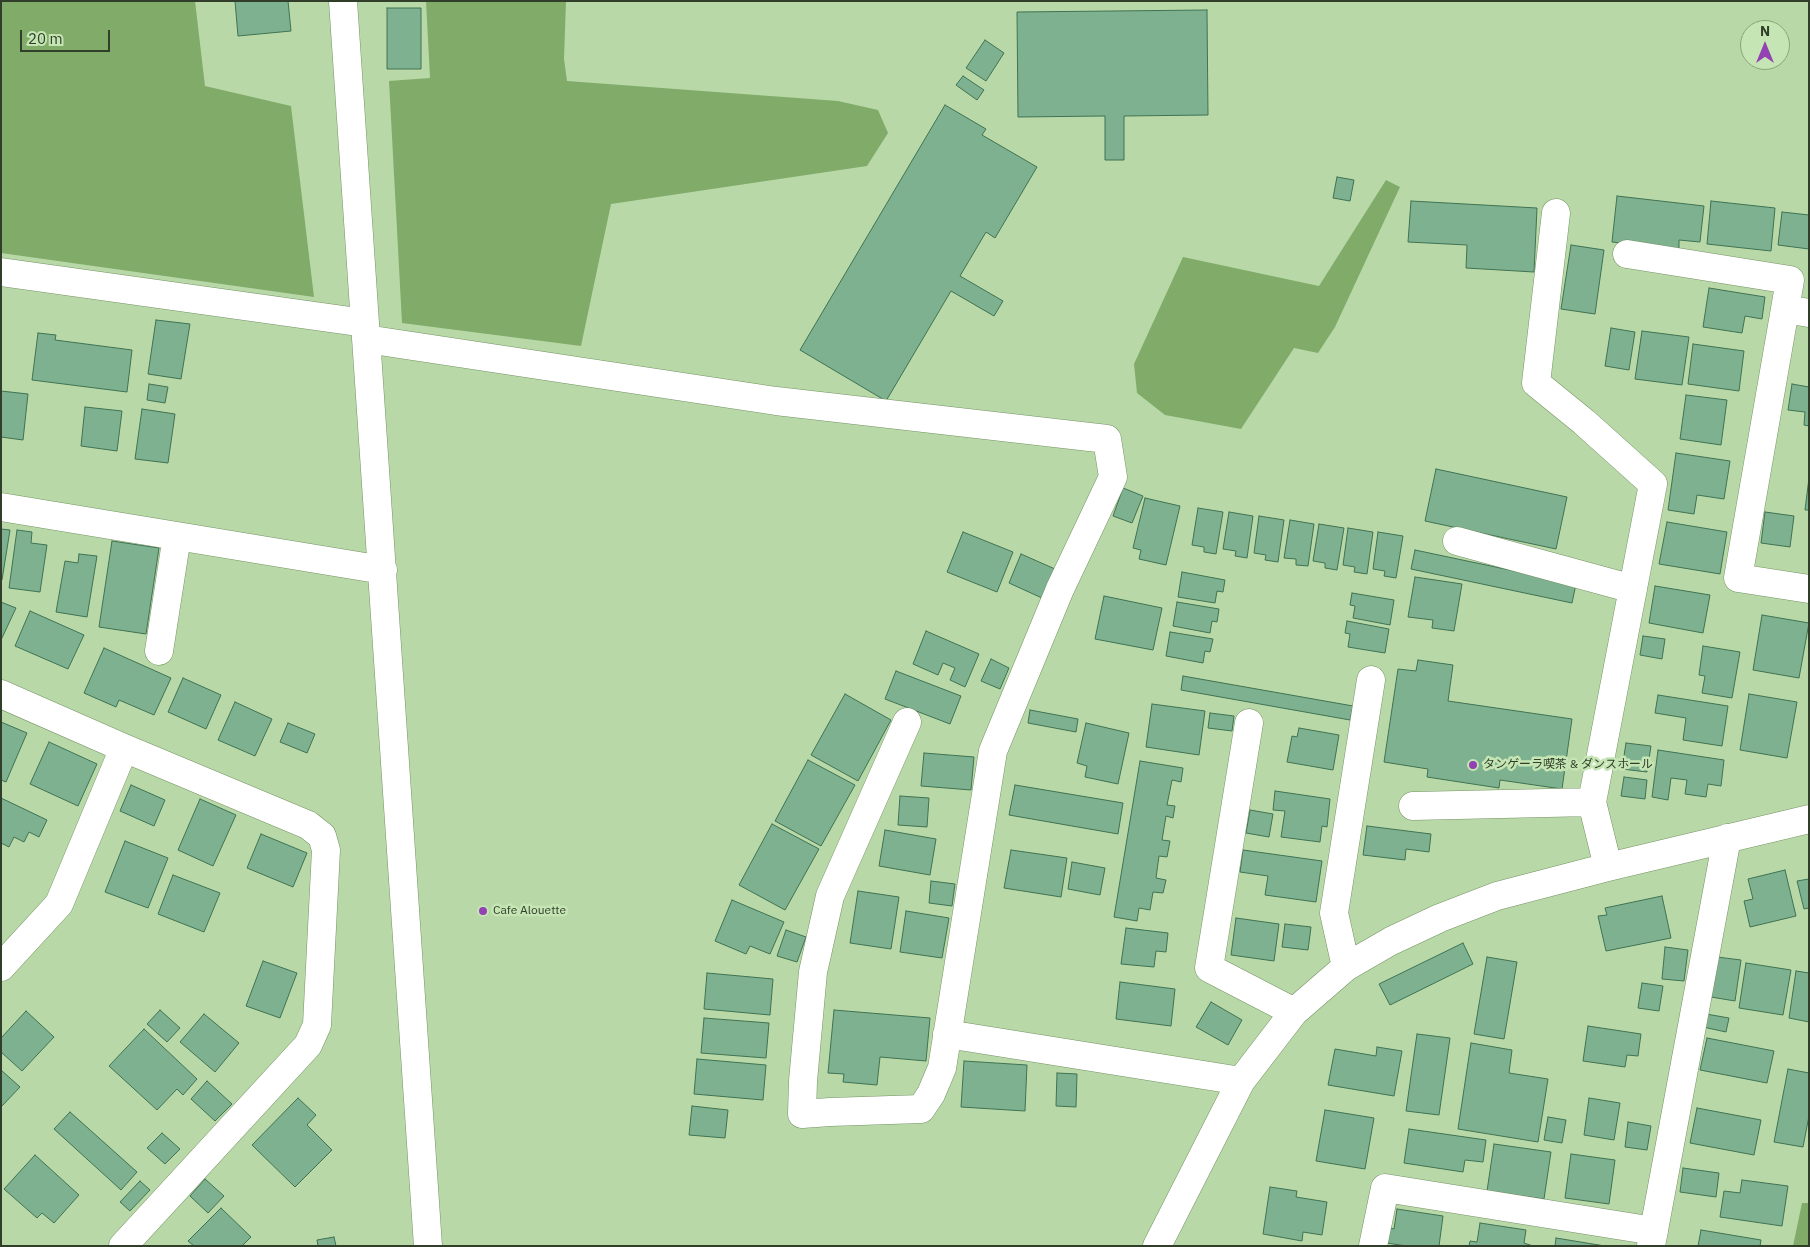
<!DOCTYPE html>
<html>
<head>
<meta charset="utf-8">
<style>
  body { margin:0 }
  #map { position:relative; width:1810px; height:1247px; overflow:hidden; background:#b8d9a7; font-family:"IBM Plex Sans",sans-serif }
  canvas { display:block }
  .frame { position:absolute; inset:0; border:2px solid #313e2a; pointer-events:none }
  .north { position:absolute; left:1740px; top:20px; width:50px; height:50px; box-sizing:border-box; background:#c5e6b4; border:1px solid #8aa37d; border-radius:50%; rotate:0deg; font-size:14px; font-weight:700; line-height:20px; text-align:center; color:#313e2a }
  .north::after { content:''; display:block; margin:auto; width:18px; height:22px; background:#9242b2; clip-path:polygon(50% 0,100% 100%,50% 72%,0 100%) }
  .scale { position:absolute; left:20px; top:30px; width:90px; height:22px; box-sizing:border-box; border:2px solid #313e2a; border-top:0; padding-left:6px; font-size:15px; line-height:18px; white-space:nowrap; color:#313e2a; -webkit-text-stroke:4px #c5e6b4; paint-order:stroke }
</style>
</head>
<body>
<div id="map">
<canvas width="1810" height="1247"></canvas>
<div class="frame"></div>
<div class="north">N</div>
<div class="scale">20 m</div>
</div>
<script>
const ctx = document.querySelector('canvas').getContext('2d');
ctx.lineJoin = 'round';
function fill(path, color) {
  ctx.fillStyle = color;
  ctx.fill(path, 'evenodd');
}
function poly(rows) {
  const path = new Path2D();
  for (const r of rows) {
    path.moveTo(r[0], r[1]);
    for (let i = 2; i < r.length; i += 2) path.lineTo(r[i], r[i + 1]);
  }
  return path;
}
function strokePath(path, color, width, dash) {
  ctx.strokeStyle = color;
  ctx.lineWidth = width;
  ctx.lineCap = dash ? 'butt' : 'round';
  ctx.setLineDash(dash || []);
  ctx.stroke(path);
}
function write(font, color, halo, rows, align = 'center') {
  ctx.font = font + ' "IBM Plex Sans","Noto Sans JP",sans-serif';
  ctx.lineWidth = 5;
  ctx.setLineDash([]);
  ctx.textBaseline = 'middle';
  ctx.strokeStyle = halo;
  ctx.fillStyle = color;
  for (const [text, x, y, turn = 0] of rows) {
    ctx.save();
    ctx.translate(x, y);
    ctx.rotate((+turn || 0) * Math.PI / 180);
    ctx.textAlign = isNaN(turn) ? turn : align;
    if (halo) ctx.strokeText(text, 0, 0);
    ctx.fillText(text, 0, 0);
    ctx.restore();
  }
}
fill(poly([
  [1,1,195,1,205,86,291,106,314,297,1,253],
  [426,1,566,1,564,59,567,81,838,101,878,110,888,133,867,166,611,204,581,346,402,323,389,81,430,78],
  [1386,180,1400,187,1335,327,1318,353,1294,348,1241,429,1165,415,1137,393,1134,364,1183,257,1319,286],
  [1802,1203,1809,1203,1809,1246,1793,1246]
]), '#81ab69');
const building = poly([
  [235,1,288,1,291,31,238,36,235,1],
  [387,8,421,8,421,69,387,69,387,8],
  [1207,10,1208,115,1124,116,1124,160,1105,160,1105,116,1018,117,1017,12,1207,10],
  [985,40,1004,53,986,81,966,68,985,40],
  [963,76,984,90,977,100,956,85,963,76],
  [945,105,986,129,982,135,1037,167,995,238,986,232,960,276,1003,301,994,316,951,291,886,401,800,350,945,105],
  [1337,177,1354,180,1350,201,1333,198,1337,177],
  [1617,196,1704,206,1700,242,1679,240,1679,249,1612,242,1617,196],
  [1411,201,1537,208,1534,272,1466,268,1467,245,1408,242,1411,201],
  [1711,201,1775,208,1771,251,1707,244,1711,201],
  [1782,212,1809,215,1809,249,1778,245,1782,212],
  [1571,245,1604,250,1595,314,1561,309,1571,245],
  [1709,288,1765,297,1762,319,1745,316,1742,333,1703,327,1709,288],
  [156,320,190,324,181,379,148,374,156,320],
  [1611,328,1635,332,1629,370,1605,366,1611,328],
  [1642,331,1689,337,1682,385,1635,379,1642,331],
  [38,333,56,335,55,340,132,350,127,392,32,380,38,333],
  [1693,344,1744,351,1739,391,1688,384,1693,344],
  [149,384,168,387,165,403,147,400,149,384],
  [1792,384,1809,387,1809,426,1804,425,1805,412,1788,410,1792,384],
  [1,391,28,394,23,440,1,437,1,391],
  [1686,395,1727,400,1721,445,1680,439,1686,395],
  [85,407,122,411,117,451,81,446,85,407],
  [142,409,175,414,168,463,135,459,142,409],
  [1676,453,1730,461,1724,499,1697,495,1694,514,1668,510,1676,453],
  [1436,469,1567,497,1556,549,1425,521,1436,469],
  [1809,478,1809,510,1805,510,1809,478],
  [1123,488,1143,496,1132,523,1113,516,1123,488],
  [1145,498,1180,506,1166,565,1139,559,1141,550,1133,548,1145,498],
  [1198,508,1223,512,1216,554,1204,552,1204,547,1192,545,1198,508],
  [1229,512,1253,516,1247,558,1235,556,1236,551,1223,549,1229,512],
  [1765,512,1794,516,1790,547,1761,543,1765,512],
  [1259,516,1284,520,1278,562,1265,560,1266,555,1254,553,1259,516],
  [1290,520,1314,524,1308,566,1296,565,1296,559,1284,558,1290,520],
  [1667,522,1727,532,1720,574,1659,564,1667,522],
  [1319,524,1344,528,1337,570,1325,568,1325,563,1313,561,1319,524],
  [1348,528,1373,532,1367,574,1354,572,1355,567,1343,565,1348,528],
  [1,529,10,530,2,580,1,580,1,529],
  [17,530,32,532,31,543,47,545,40,592,9,588,17,530],
  [963,532,1013,552,997,592,947,572,963,532],
  [1378,532,1403,536,1396,578,1384,576,1385,571,1373,569,1378,532],
  [112,541,159,548,146,634,99,627,112,541],
  [1415,550,1576,584,1572,603,1411,569,1415,550],
  [79,554,97,556,87,617,56,612,65,561,78,563,79,554],
  [1021,554,1055,569,1042,598,1009,583,1021,554],
  [1182,572,1225,580,1223,592,1217,591,1215,603,1178,597,1182,572],
  [1415,577,1462,584,1454,631,1432,628,1433,620,1408,617,1415,577],
  [1655,586,1710,595,1703,633,1649,623,1655,586],
  [1352,593,1394,600,1390,625,1353,618,1355,606,1350,605,1352,593],
  [1104,596,1162,608,1153,650,1095,639,1104,596],
  [1,602,16,608,1,640,1,602],
  [1177,602,1219,609,1217,622,1212,621,1210,633,1173,626,1177,602],
  [30,611,84,635,68,669,15,646,30,611],
  [1762,615,1809,623,1799,678,1753,670,1762,615],
  [1347,621,1389,629,1385,653,1348,647,1350,634,1345,633,1347,621],
  [926,631,979,654,965,687,950,680,955,668,943,663,938,675,913,664,926,631],
  [1170,632,1213,639,1210,652,1205,651,1203,663,1166,656,1170,632],
  [1643,636,1665,639,1662,659,1640,655,1643,636],
  [1703,646,1740,652,1732,698,1702,693,1705,676,1699,675,1703,646],
  [104,648,171,678,154,715,119,700,116,707,84,693,104,648],
  [991,659,1009,668,1000,689,981,681,991,659],
  [1418,660,1453,665,1448,701,1572,719,1562,789,1500,780,1499,788,1427,777,1428,769,1384,762,1398,669,1416,671,1418,660],
  [896,671,961,696,950,724,885,699,896,671],
  [1183,676,1353,706,1350,720,1181,690,1183,676],
  [183,678,221,695,206,729,168,712,183,678],
  [845,694,891,720,858,781,811,755,845,694],
  [1749,694,1797,702,1787,758,1740,750,1749,694],
  [1658,695,1728,706,1722,746,1683,740,1686,718,1655,713,1658,695],
  [235,702,272,719,255,756,218,740,235,702],
  [1152,704,1205,711,1199,755,1146,747,1152,704],
  [1030,710,1078,719,1076,732,1028,723,1030,710],
  [1210,713,1234,716,1232,731,1208,728,1210,713],
  [1,722,27,733,6,782,1,780,1,722],
  [288,723,315,734,307,753,280,742,288,723],
  [1086,723,1129,733,1118,784,1085,777,1087,766,1077,763,1086,723],
  [1299,728,1339,735,1333,770,1287,762,1292,736,1297,737,1299,728],
  [49,742,97,764,78,806,30,784,49,742],
  [1626,743,1651,746,1647,772,1622,769,1626,743],
  [1658,750,1724,760,1721,786,1708,784,1706,797,1685,794,1687,780,1671,778,1668,800,1652,797,1658,750],
  [924,753,974,757,971,790,921,786,924,753],
  [808,760,855,785,821,846,775,821,808,760],
  [1140,761,1183,768,1181,782,1172,780,1167,805,1175,806,1173,818,1166,816,1162,840,1170,841,1167,857,1159,856,1156,878,1166,880,1163,893,1153,892,1150,910,1139,908,1137,921,1114,917,1140,761],
  [1624,777,1647,780,1645,799,1621,796,1624,777],
  [131,785,165,800,154,826,120,811,131,785],
  [1015,785,1123,803,1118,834,1009,815,1015,785],
  [1275,791,1330,799,1327,827,1322,826,1320,842,1281,837,1285,811,1273,810,1275,791],
  [900,796,929,798,927,827,898,825,900,796],
  [1,798,47,820,39,837,29,832,24,842,14,837,9,847,1,843,1,798],
  [200,799,236,815,213,866,178,850,200,799],
  [1250,810,1273,814,1269,837,1246,833,1250,810],
  [772,824,819,849,785,910,739,885,772,824],
  [1367,826,1431,834,1429,852,1406,849,1405,860,1363,855,1367,826],
  [885,830,936,839,930,875,879,866,885,830],
  [261,834,307,853,293,887,247,868,261,834],
  [125,841,168,858,148,908,105,892,125,841],
  [1011,850,1067,858,1061,897,1004,888,1011,850],
  [1243,850,1322,861,1316,902,1265,895,1268,876,1240,872,1243,850],
  [1072,862,1105,868,1100,895,1068,889,1072,862],
  [1785,870,1796,916,1750,927,1744,901,1753,899,1748,879,1785,870],
  [173,875,220,893,204,932,158,914,173,875],
  [1809,879,1809,908,1804,909,1797,881,1809,879],
  [931,881,955,884,952,906,929,903,931,881],
  [858,891,899,897,891,949,850,943,858,891],
  [1662,896,1671,938,1606,951,1598,916,1607,915,1605,908,1662,896],
  [732,900,784,922,770,954,750,946,746,954,715,941,732,900],
  [906,911,949,918,942,958,900,952,906,911],
  [1236,918,1279,924,1274,961,1231,955,1236,918],
  [1285,924,1311,927,1308,950,1282,947,1285,924],
  [1126,928,1168,933,1166,952,1156,951,1154,967,1121,964,1126,928],
  [786,930,806,937,797,962,777,956,786,930],
  [1463,943,1473,964,1390,1005,1379,984,1463,943],
  [1665,947,1688,950,1684,981,1662,979,1665,947],
  [1487,957,1517,962,1504,1039,1474,1034,1487,957],
  [1717,957,1741,960,1735,1001,1711,997,1717,957],
  [263,961,297,973,280,1018,246,1006,263,961],
  [1746,963,1791,970,1783,1015,1739,1008,1746,963],
  [1796,971,1809,973,1809,1022,1789,1018,1796,971],
  [707,973,773,979,770,1015,704,1009,707,973],
  [1120,982,1175,989,1171,1026,1116,1019,1120,982],
  [1642,983,1663,986,1659,1011,1638,1008,1642,983],
  [1211,1002,1242,1020,1228,1045,1196,1027,1211,1002],
  [160,1010,180,1028,167,1042,147,1024,160,1010],
  [834,1010,930,1018,926,1061,880,1057,877,1085,843,1082,844,1074,828,1073,834,1010],
  [26,1011,54,1037,22,1071,1,1052,1,1038,26,1011],
  [204,1014,239,1043,215,1072,180,1042,204,1014],
  [1706,1014,1729,1018,1726,1032,1703,1027,1706,1014],
  [704,1018,769,1023,766,1058,701,1053,704,1018],
  [1588,1026,1641,1034,1638,1056,1627,1055,1625,1067,1583,1061,1588,1026],
  [144,1029,197,1079,183,1095,177,1089,157,1110,109,1066,144,1029],
  [1417,1034,1450,1038,1439,1115,1406,1111,1417,1034],
  [1707,1038,1774,1051,1767,1083,1700,1070,1707,1038],
  [1471,1043,1512,1050,1509,1073,1548,1079,1538,1142,1458,1129,1471,1043],
  [1377,1047,1402,1051,1394,1096,1328,1085,1335,1049,1376,1056,1377,1047],
  [697,1059,766,1065,763,1100,694,1094,697,1059],
  [964,1061,1027,1065,1025,1111,961,1107,964,1061],
  [1788,1069,1809,1073,1809,1116,1803,1147,1774,1142,1788,1069],
  [1,1070,20,1087,1,1107,1,1070],
  [1057,1073,1077,1074,1076,1107,1056,1106,1057,1073],
  [207,1081,232,1104,215,1121,191,1099,207,1081],
  [298,1098,316,1115,307,1125,332,1150,295,1187,252,1145,298,1098],
  [1589,1098,1620,1103,1614,1140,1584,1135,1589,1098],
  [692,1106,728,1110,725,1138,689,1135,692,1106],
  [1697,1108,1761,1120,1754,1155,1690,1143,1697,1108],
  [1325,1110,1374,1118,1365,1169,1316,1161,1325,1110],
  [70,1112,137,1172,121,1190,54,1129,70,1112],
  [1548,1117,1566,1120,1562,1143,1544,1140,1548,1117],
  [1628,1122,1651,1126,1647,1150,1625,1147,1628,1122],
  [1409,1129,1486,1140,1483,1162,1465,1160,1463,1172,1404,1163,1409,1129],
  [162,1133,180,1149,165,1164,147,1148,162,1133],
  [1494,1144,1551,1152,1544,1199,1487,1191,1494,1144],
  [1571,1154,1615,1160,1609,1204,1565,1198,1571,1154],
  [35,1155,79,1195,54,1223,42,1213,37,1218,4,1189,35,1155],
  [1683,1168,1719,1173,1716,1197,1680,1192,1683,1168],
  [205,1179,224,1196,208,1213,190,1196,205,1179],
  [1742,1180,1788,1186,1782,1226,1720,1217,1724,1191,1740,1193,1742,1180],
  [140,1181,150,1190,130,1211,120,1202,140,1181],
  [1270,1187,1297,1191,1296,1197,1327,1202,1322,1235,1303,1232,1302,1241,1263,1234,1270,1187],
  [221,1208,251,1237,242,1246,194,1246,188,1241,221,1208],
  [1397,1209,1443,1216,1439,1246,1406,1246,1387,1243,1389,1228,1394,1229,1397,1209],
  [1480,1223,1526,1230,1524,1243,1533,1246,1469,1246,1470,1241,1477,1242,1480,1223],
  [1701,1230,1761,1240,1760,1246,1698,1246,1701,1230],
  [334,1237,336,1246,318,1246,317,1240,334,1237],
  [1556,1238,1605,1246,1555,1246,1556,1238]
]);
fill(building, '#7db18f');
strokePath(building, '#407252', 1);
const minor = poly([
  [343,1,428,1246],
  [1556,213,1536,383,1584,422,1653,484,1592,802,1608,867],
  [1627,254,1790,280,1785,309],
  [1,272,365,323],
  [1809,313,1785,309,1738,578,1809,589],
  [366,339,776,401,1107,439,1113,477,1060,589,993,751,942,1068,931,1094,921,1109,830,1112,802,1114,803,1081,813,972,830,896,907,722],
  [1,507,383,570],
  [1457,541,1633,589],
  [159,651,177,536],
  [1,694,124,748,308,825,322,836,326,850,317,1025,308,1045,123,1246],
  [1249,723,1209,968,1294,1012],
  [1413,806,1592,802],
  [1,967,59,904,124,748],
  [1346,967,1334,913,1371,680],
  [947,1034,1241,1081],
  [1157,1246,1241,1081,1294,1012,1346,967,1391,941,1440,918,1497,896,1608,867,1809,819],
  [1373,1246,1385,1188,1654,1231],
  [1651,1246,1727,838]
]);
strokePath(minor, '#759364', 29);
strokePath(minor, '#fff', 28);
for (const [x, y, r, color] of [
  [1473,765,5,"#9242b2"],
  [483,911,5,"#9242b2"]
]) {
  const dot = new Path2D();
  dot.arc(x, y, r, 0, 2 * Math.PI);
  ctx.fillStyle = color;
  ctx.fill(dot);
  strokePath(dot, '#c5e6b4', 2);
}
write('12px', '#313e2a', '#c5e6b4', [
  ["タンゲーラ喫茶 & ダンスホール",1483,765],
  ["Cafe Alouette",493,911]
], 'left');
</script>
</body>
</html>
